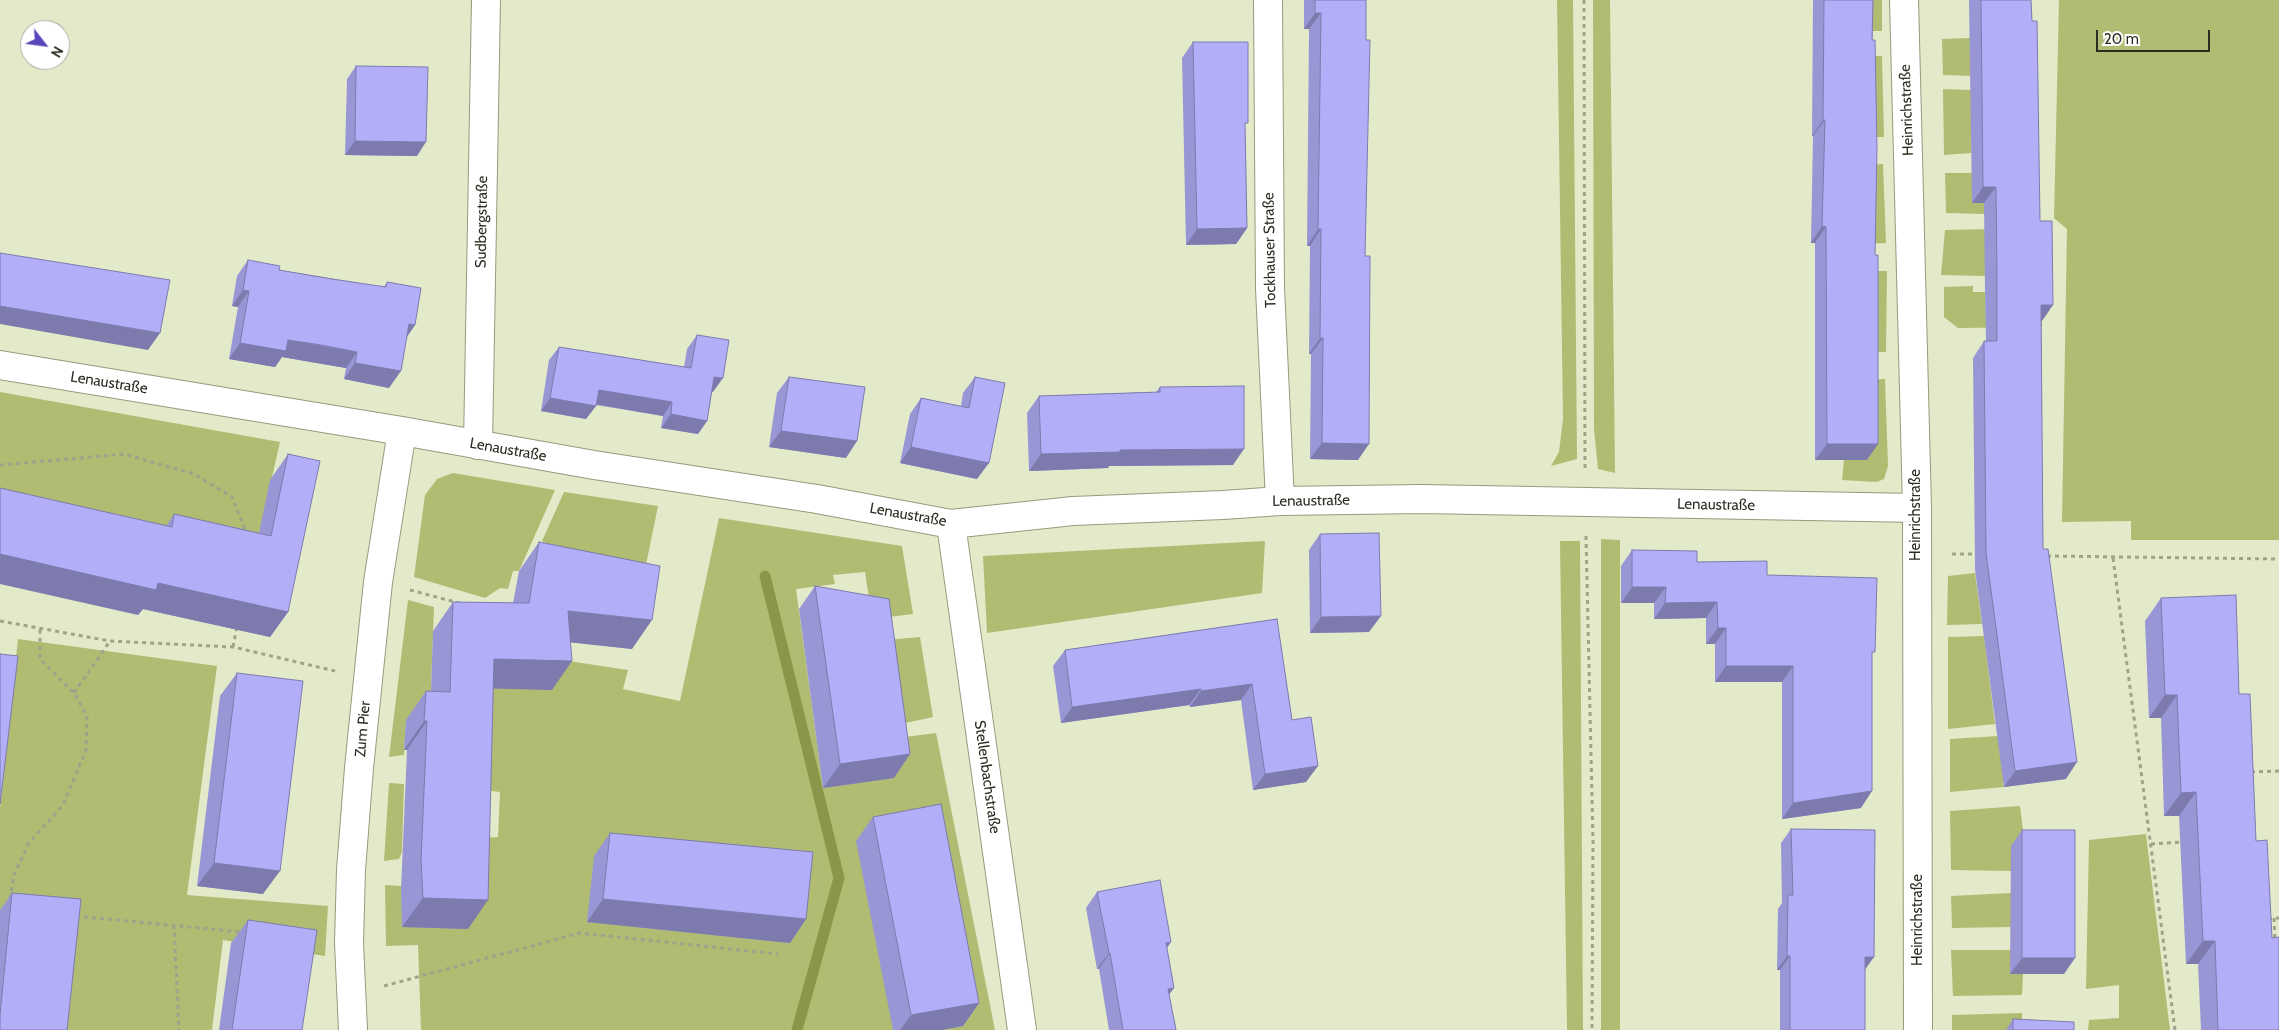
<!DOCTYPE html>
<html>
<head>
<meta charset="utf-8">
<style>
  body { margin:0 }
  #map { position:relative; width:2279px; height:1030px; overflow:hidden; background:#e3eaca; font-family:Cabin,sans-serif }
  canvas { display:block }
  .north { position:absolute; left:20px; top:20px; width:50px; height:50px; box-sizing:border-box; background:#fff; border:1px solid #aaaba6; border-radius:50%; rotate:120deg; font-size:14px; font-weight:700; line-height:20px; text-align:center; color:#2b2d21 }
  .north::after { content:''; display:block; margin:auto; width:18px; height:22px; background:#5944bc; clip-path:polygon(50% 0,100% 100%,50% 72%,0 100%) }
  .scale { position:absolute; left:2096px; top:30px; width:114px; height:22px; box-sizing:border-box; border:2px solid #2b2d21; border-top:0; padding-left:6px; font-size:15px; line-height:18px; white-space:nowrap; color:#2b2d21; -webkit-text-stroke:4px #fff; paint-order:stroke }
</style>
</head>
<body>
<div id="map">
<canvas width="2279" height="1030"></canvas>
<div class="north">N</div>
<div class="scale">20 m</div>
</div>
<script>
const ctx = document.querySelector('canvas').getContext('2d');
ctx.lineJoin = 'round';
function fill(path, color) {
  ctx.fillStyle = color;
  ctx.fill(path, 'evenodd');
}
function poly(rows) {
  const path = new Path2D();
  for (const r of rows) {
    path.moveTo(r[0], r[1]);
    for (let i = 2; i < r.length; i += 2) path.lineTo(r[i], r[i + 1]);
  }
  return path;
}
function strokePath(path, color, width, dash) {
  ctx.strokeStyle = color;
  ctx.lineWidth = width;
  ctx.lineCap = dash ? 'butt' : 'round';
  ctx.setLineDash(dash || []);
  ctx.stroke(path);
}
function write(font, color, halo, rows, align = 'center') {
  ctx.font = font + ' Cabin,sans-serif';
  ctx.lineWidth = 4;
  ctx.setLineDash([]);
  ctx.textBaseline = 'middle';
  ctx.strokeStyle = halo;
  ctx.fillStyle = color;
  for (const [text, x, y, turn = 0] of rows) {
    ctx.save();
    ctx.translate(x, y);
    ctx.rotate((+turn || 0) * Math.PI / 180);
    ctx.textAlign = isNaN(turn) ? turn : align;
    if (halo) ctx.strokeText(text, 0, 0);
    ctx.fillText(text, 0, 0);
    ctx.restore();
  }
}
fill(poly([
  [1557,0,1573,0,1577,459,1551,466,1559,452,1563,419],
  [1593,0,1610,0,1615,473,1598,469,1594,429],
  [1862,0,1882,0,1882,31,1862,31],
  [2059,0,2279,0,2279,540,2131,540,2131,521,2062,522,2067,229,2054,218],
  [1970,38,1971,76,1943,75,1942,39],
  [1864,56,1882,56,1884,137,1864,137],
  [1943,89,1971,90,1971,153,1944,155],
  [1883,164,1886,243,1864,244,1865,165],
  [1945,173,1972,173,2028,203,2027,215,1946,213],
  [2040,228,1985,238,1985,276,1941,275,1945,230],
  [1867,271,1887,271,1886,352,1867,352],
  [1973,286,1973,292,1985,292,1986,322,2042,321,2042,327,1958,328,1944,317,1944,287],
  [1885,379,1888,466,1884,479,1877,482,1842,480,1844,460,1867,460,1866,380],
  [0,392,280,442,255,552,0,503],
  [453,473,555,490,519,571,513,571,508,589,500,588,485,598,414,577,425,495,437,479],
  [564,492,658,506,640,594,542,541],
  [719,518,902,546,913,614,872,619,865,572,833,575,835,584,796,589,823,787,893,778,889,739,936,733,995,1030,421,1030,418,945,386,946,385,885,401,886,403,927,470,839,498,837,500,792,482,790,406,720,404,755,389,757,408,600,434,607,431,687,549,658,628,670,623,689,680,701],
  [1601,539,1620,540,1620,1030,1601,1030],
  [1265,541,1262,593,987,633,983,556],
  [1560,541,1580,541,1583,1030,1567,1030],
  [1975,573,1982,624,1947,625,1948,576],
  [1984,636,1995,724,1948,729,1948,637],
  [920,637,933,717,887,727,875,641],
  [18,639,217,666,187,895,328,906,325,956,223,940,212,1030,0,1030,0,808],
  [1998,736,2004,787,1950,792,1950,739],
  [389,783,404,784,402,852,399,859,384,861],
  [2020,806,2025,846,2011,846,2011,871,1951,870,1950,811],
  [2146,834,2170,1030,2088,1030,2089,1020,2119,1018,2119,985,2086,989,2089,840],
  [2011,893,2011,927,1952,928,1951,896],
  [1951,950,2011,950,2010,974,2023,974,2022,995,1953,996],
  [2022,1013,2022,1030,1952,1030,1952,1015]
]), '#afbc72');
strokePath(poly([
  [765,576,839,878,797,1030]
]), '#8a974a', 11);
const minor = poly([
  [1268,0,1270,288,1280,501],
  [1904,0,1917,508,1918,1030],
  [0,365,402,431,594,465,817,499,951,524,1073,511,1223,505,1280,501,1422,499,1917,508],
  [478,445,486,0],
  [951,524,1022,1030],
  [353,1030,349,943,351,870,359,768,378,582,402,431]
]);
strokePath(minor, '#959b7d', 30);
strokePath(poly([
  [1584,0,1585,469],
  [0,465,124,454,194,474,232,497,247,534],
  [1586,536,1593,841,1592,1030],
  [1952,554,1978,554],
  [2047,556,2279,559],
  [2113,558,2175,1030],
  [410,590,459,603],
  [0,621,110,641,233,647,335,671],
  [233,647,237,626],
  [74,693,110,641],
  [2251,772,2279,771],
  [2151,844,2183,842],
  [10,899,14,875,29,843,63,805,86,750,87,716,74,693,40,659,40,629],
  [76,916,241,932],
  [2274,918,2275,940],
  [2268,919,2279,918],
  [174,925,179,1030],
  [384,986,580,933,778,954]
]), '#9ea38a', 3, [4, 4]);
strokePath(minor, '#fff', 28);
fill(poly([
  [1304,0,1366,0,1358,460,1310,459,1311,354,1309,354,1310,246,1307,246,1309,29,1304,29],
  [1813,0,1873,0,1867,460,1815,460,1815,243,1811,243,1813,136,1812,136],
  [1969,0,2031,0,2032,21,2040,221,2042,321,2041,321,2043,549,2066,779,2004,787,1975,570,1973,358,1984,341,1986,341,1985,292,1984,203,1972,203],
  [1193,42,1245,128,1247,228,1236,244,1186,245,1182,58],
  [356,66,417,156,345,155,347,79],
  [248,260,279,270,384,287,387,282,415,325,407,337,389,388,344,379,346,368,310,362,282,357,275,367,229,359,238,307,232,306,237,276],
  [697,335,713,392,712,391,707,421,698,434,661,428,663,416,596,405,586,419,541,411,549,360,559,347,684,367,687,349],
  [789,377,846,458,769,447,777,393],
  [975,377,977,479,900,463,910,414,921,398,961,406,963,393],
  [1160,387,1233,465,1109,466,1108,468,1029,471,1027,413,1039,396,1156,392],
  [288,454,288,612,270,637,143,609,138,615,167,525,174,514,259,533,270,480],
  [1320,534,1369,632,1310,633,1309,550],
  [539,542,632,649,571,642,552,690,493,688,468,929,402,927,401,889,407,750,404,750,406,720,426,691,431,691,433,631,453,602,513,603,519,571],
  [1632,550,1767,575,1872,656,1861,808,1782,819,1782,682,1715,682,1715,644,1706,644,1706,618,1654,619,1654,603,1621,603,1621,566],
  [815,586,894,778,823,788,799,609],
  [2161,598,2239,694,2256,841,2272,938,2279,1030,2201,1030,2198,964,2186,964,2179,816,2164,816,2161,718,2149,718,2145,621],
  [1277,619,1292,720,1306,782,1253,790,1241,700,1190,707,1189,705,1061,723,1053,666,1065,650],
  [237,673,263,894,197,886,220,696],
  [873,817,979,1003,963,1026,941,1030,893,1030,856,841],
  [1791,829,1865,970,1865,1030,1780,1030,1780,970,1777,970,1778,909,1782,903,1781,843],
  [2022,830,2064,974,2010,974,2011,846],
  [610,833,806,919,790,943,587,922,594,856],
  [1097,892,1167,948,1174,988,1169,994,1176,1030,1109,1030,1099,969,1097,969,1086,908],
  [12,893,0,1030,0,910],
  [248,920,302,1030,219,1030,231,943],
  [2013,1019,2074,1030,2006,1030]
]), '#9996d5');
fill(poly([
  [1315,13,1321,13,1309,29,1304,29],
  [1823,120,1825,120,1813,136,1812,136],
  [355,141,426,142,417,156,345,155],
  [1983,187,1996,187,1984,203,1972,203],
  [1822,226,1826,227,1815,243,1811,243],
  [1247,228,1236,244,1186,245,1197,229],
  [1318,229,1321,229,1310,246,1307,246],
  [243,290,249,291,238,307,232,306],
  [2041,305,2053,305,2042,321,2030,321],
  [0,306,160,333,148,350,0,324],
  [409,324,415,325,403,342],
  [1320,338,1323,338,1311,354,1309,354],
  [288,340,357,352,346,368,282,357,275,367,229,359,240,343],
  [355,363,401,371,389,388,344,379],
  [714,377,723,378,713,392,705,390],
  [599,390,672,402,663,416,589,403],
  [550,398,596,406,586,419,541,411],
  [671,414,707,421,698,434,661,428],
  [781,431,857,441,846,458,769,447],
  [1322,443,1369,444,1358,460,1310,459],
  [1827,444,1878,444,1867,460,1815,460],
  [911,447,989,463,977,479,900,463],
  [1244,449,1233,465,1109,466,1108,468,1029,471,1041,454,1120,450],
  [0,554,158,583,288,612,270,637,143,609,138,615,0,584],
  [1632,587,1666,587,1654,603,1621,603],
  [1717,602,1706,618,1654,619,1665,603],
  [568,611,652,620,632,649,548,640],
  [1381,616,1369,632,1310,633,1321,617],
  [1718,628,1726,628,1715,644,1706,644],
  [494,659,572,661,552,690,473,688],
  [1726,666,1793,666,1782,682,1715,682],
  [1252,684,1241,700,1190,707,1201,691],
  [1201,689,1189,705,1061,723,1072,707],
  [2165,695,2177,695,2161,718,2149,718],
  [424,721,427,721,407,750,404,750],
  [910,754,894,778,823,788,840,764],
  [2077,762,2066,779,2004,787,2015,771],
  [1318,766,1306,782,1253,790,1265,774],
  [1872,791,1861,808,1782,819,1793,803],
  [2196,792,2179,816,2164,816,2181,793],
  [214,863,280,871,263,894,197,886],
  [423,898,488,900,468,929,402,927],
  [603,899,806,919,790,943,587,922],
  [2203,941,2215,941,2198,964,2186,964],
  [1171,942,1160,958,1166,943],
  [1109,953,1110,953,1099,969,1097,969],
  [1787,956,1790,956,1780,970,1777,970],
  [1865,957,1874,957,1864,971],
  [2022,958,2075,958,2064,974,2010,974],
  [1174,988,1162,1004,1168,989],
  [979,1003,963,1026,941,1030,900,1030,911,1015]
]), '#7d7aae');
const building = poly([
  [1315,0,1366,0,1366,40,1370,40,1365,256,1370,256,1369,444,1322,443,1323,338,1320,338,1321,229,1318,229,1321,13,1315,13,1315,0],
  [1824,0,1873,0,1872,40,1875,40,1877,148,1875,255,1878,255,1878,444,1827,444,1826,227,1822,226,1825,120,1823,120,1824,0],
  [1981,0,2031,0,2032,21,2037,21,2040,221,2052,221,2053,305,2041,305,2043,549,2048,549,2077,762,2015,771,1986,553,1984,341,1997,341,1997,276,1996,187,1983,187,1981,0],
  [1193,42,1248,42,1248,123,1245,123,1247,228,1197,229,1193,42],
  [356,66,428,67,426,142,355,141,356,66],
  [0,253,170,280,160,333,0,306,0,253],
  [248,260,280,266,279,270,332,279,386,287,387,282,421,288,415,325,409,324,401,371,355,363,357,352,321,345,288,340,286,351,240,343,249,291,243,290,248,260],
  [697,335,729,340,723,378,714,377,707,421,671,414,672,402,599,390,596,406,550,398,559,347,691,368,697,335],
  [789,377,865,387,857,441,781,431,789,377],
  [975,377,1005,383,989,463,911,447,921,398,969,408,975,377],
  [1244,386,1244,449,1120,450,1120,452,1041,454,1039,396,1160,392,1160,387,1244,386],
  [288,454,320,461,288,612,158,583,156,590,0,554,0,488,172,527,174,514,271,536,288,454],
  [1379,533,1381,616,1321,617,1320,534,1379,533],
  [539,542,660,566,652,620,568,611,572,661,494,659,488,900,423,898,421,860,427,721,424,721,426,691,450,692,453,602,529,603,539,542],
  [1632,550,1697,551,1697,562,1767,561,1767,575,1877,578,1875,652,1872,652,1872,791,1793,803,1793,666,1726,666,1726,628,1718,628,1717,602,1665,603,1666,587,1632,587,1632,550],
  [815,586,889,599,910,754,840,764,815,586],
  [2236,595,2239,694,2250,694,2256,841,2267,840,2272,938,2279,937,2279,1030,2218,1030,2215,941,2203,941,2196,792,2181,793,2177,695,2165,695,2161,598,2236,595],
  [1277,619,1292,720,1311,717,1318,766,1265,774,1252,684,1201,691,1201,689,1072,707,1065,650,1277,619],
  [0,654,18,656,0,804,0,654],
  [237,673,303,681,280,871,214,863,237,673],
  [941,804,979,1003,911,1015,873,817,941,804],
  [1791,829,1875,830,1874,957,1865,957,1865,1030,1790,1030,1790,956,1787,956,1788,895,1793,895,1791,829],
  [2022,830,2075,830,2075,958,2022,958,2022,830],
  [610,833,813,852,806,919,603,899,610,833],
  [1160,880,1171,942,1166,943,1174,988,1168,989,1176,1030,1123,1030,1110,953,1109,953,1097,892,1160,880],
  [12,893,81,899,67,1030,0,1030,0,1015,12,893],
  [248,920,317,930,302,1030,232,1030,248,920],
  [2013,1019,2074,1022,2074,1030,2013,1030,2013,1019]
]);
fill(building, '#b2aff8');
strokePath(building, '#7d7aae', 1);
write('15px', '#2b2d21', '#fff', [
  ["Heinrichstraße",1907,110,-92],
  ["Sudbergstraße",482,222,-89],
  ["Tockhauser Straße",1270,250,-91],
  ["Lenaustraße",109,383,9],
  ["Lenaustraße",508,450,10],
  ["Lenaustraße",1311,501,-1],
  ["Lenaustraße",1716,505,1],
  ["Lenaustraße",908,515,10],
  ["Heinrichstraße",1916,515,-90],
  ["Zum Pier",363,729,-85],
  ["Stellenbachstraße",987,777,82],
  ["Heinrichstraße",1918,920,-90]
]);
</script>
</body>
</html>
